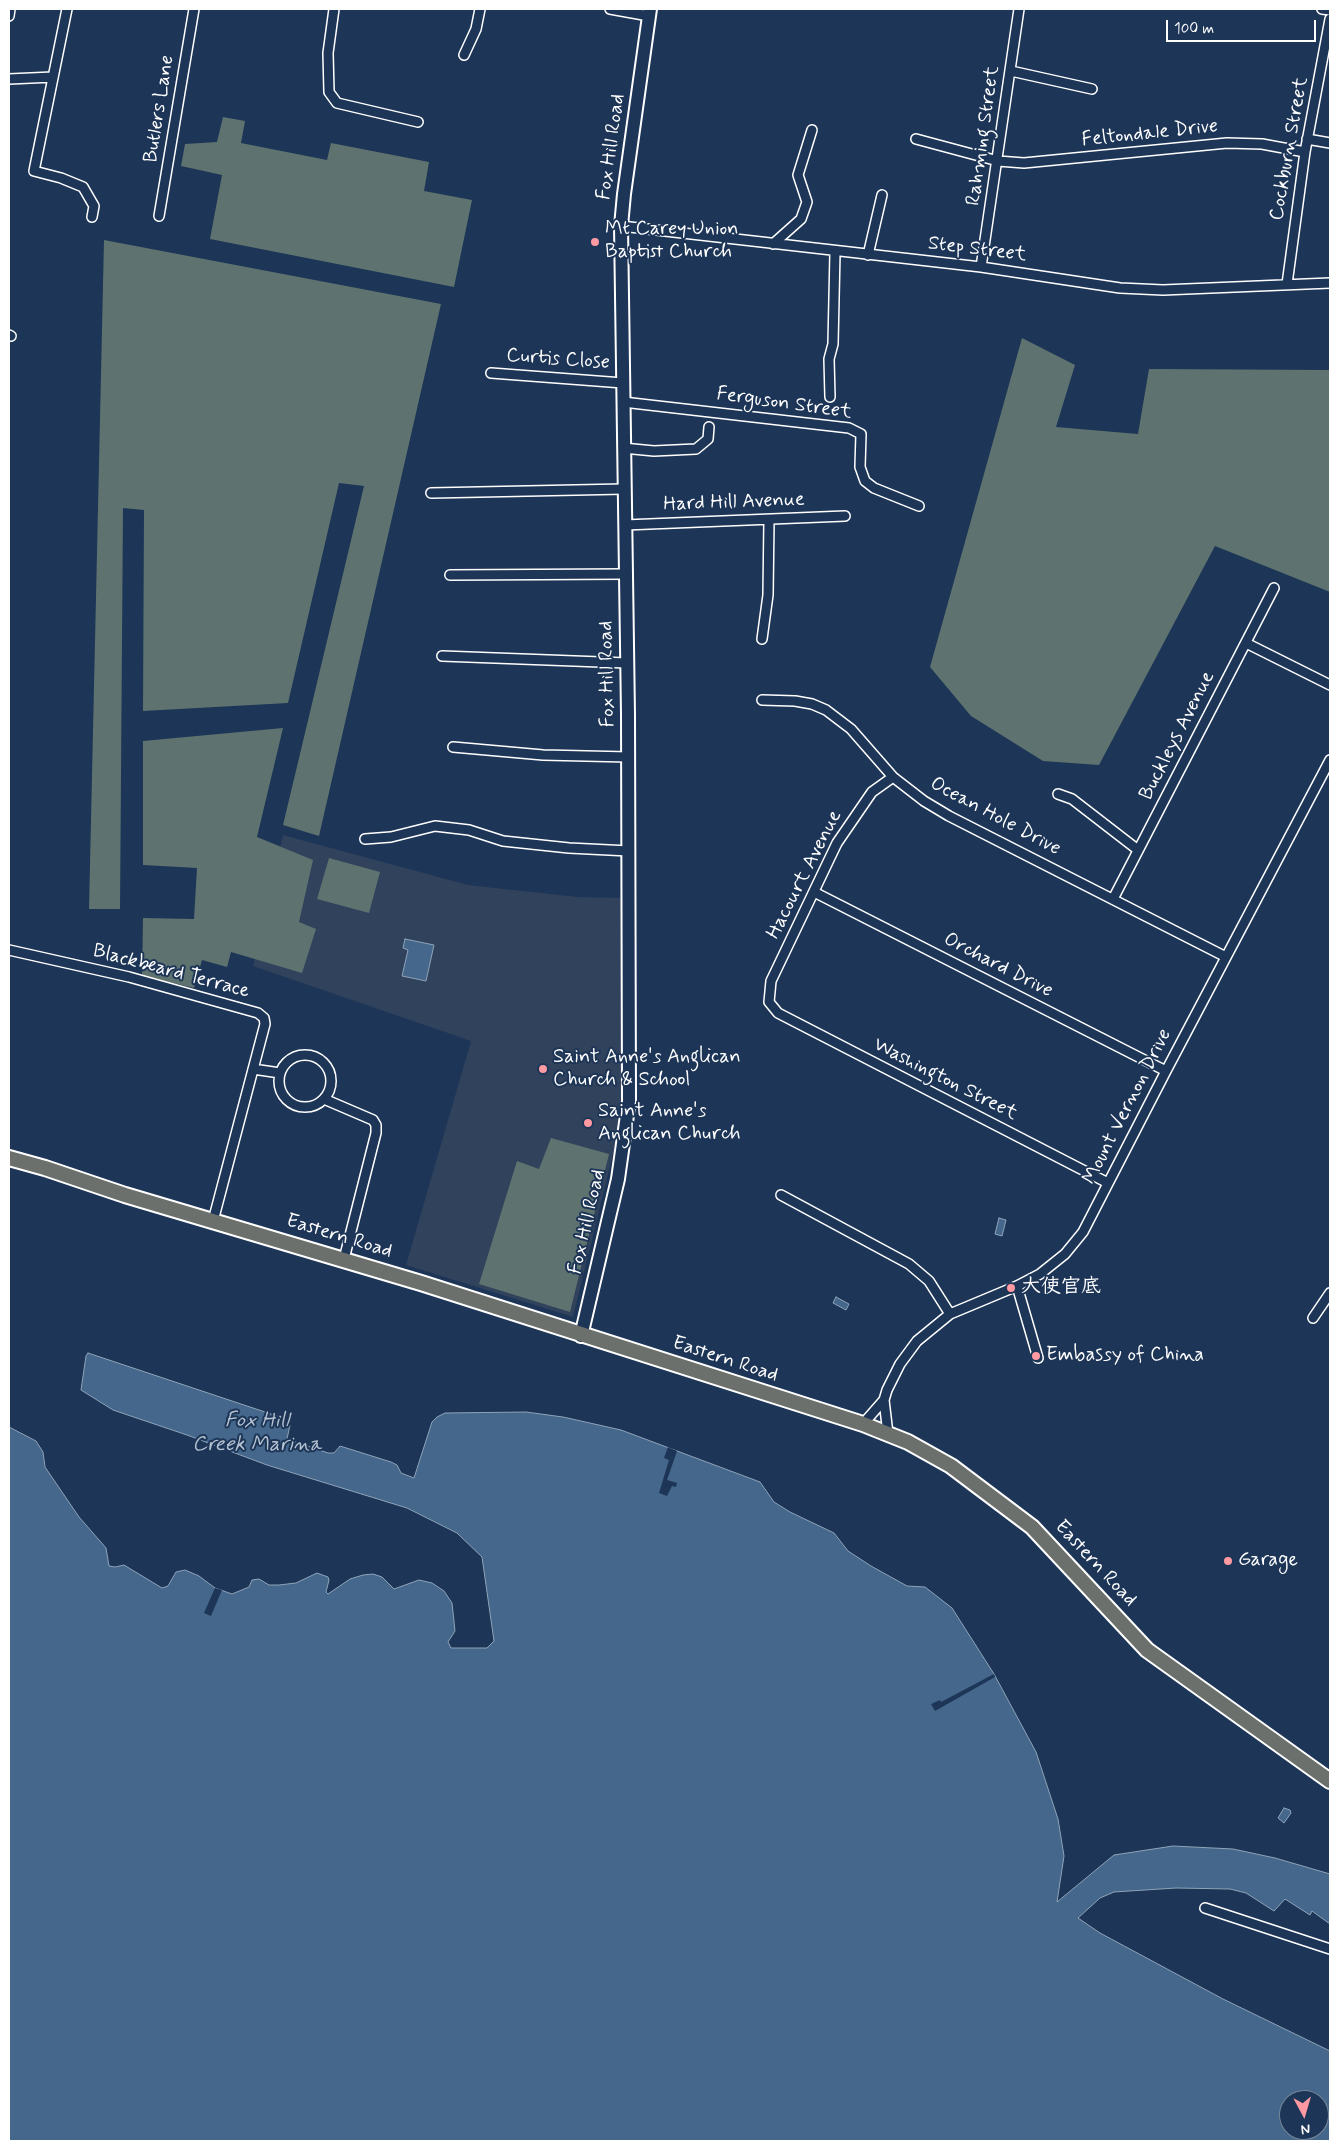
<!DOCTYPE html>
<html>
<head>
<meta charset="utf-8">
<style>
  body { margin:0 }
  #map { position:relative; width:1339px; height:2150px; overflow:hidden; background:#1d3557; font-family:Mynerve,sans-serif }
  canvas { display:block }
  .frame { position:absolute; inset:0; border:10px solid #fff; pointer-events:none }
  .north { position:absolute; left:1279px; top:2090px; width:50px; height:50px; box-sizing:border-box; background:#1d3557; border:1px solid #77869a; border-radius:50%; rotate:174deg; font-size:14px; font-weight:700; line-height:20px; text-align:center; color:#fff }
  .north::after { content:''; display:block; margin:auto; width:18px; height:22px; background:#ff9aa2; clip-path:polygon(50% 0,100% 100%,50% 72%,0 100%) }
  .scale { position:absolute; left:1166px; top:20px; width:150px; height:22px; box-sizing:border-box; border:2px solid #fff; border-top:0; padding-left:6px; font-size:15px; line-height:18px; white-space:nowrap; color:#fff; -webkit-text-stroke:4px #1d3557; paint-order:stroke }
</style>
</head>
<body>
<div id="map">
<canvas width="1339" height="2150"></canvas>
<div class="frame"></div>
<div class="north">N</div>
<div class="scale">100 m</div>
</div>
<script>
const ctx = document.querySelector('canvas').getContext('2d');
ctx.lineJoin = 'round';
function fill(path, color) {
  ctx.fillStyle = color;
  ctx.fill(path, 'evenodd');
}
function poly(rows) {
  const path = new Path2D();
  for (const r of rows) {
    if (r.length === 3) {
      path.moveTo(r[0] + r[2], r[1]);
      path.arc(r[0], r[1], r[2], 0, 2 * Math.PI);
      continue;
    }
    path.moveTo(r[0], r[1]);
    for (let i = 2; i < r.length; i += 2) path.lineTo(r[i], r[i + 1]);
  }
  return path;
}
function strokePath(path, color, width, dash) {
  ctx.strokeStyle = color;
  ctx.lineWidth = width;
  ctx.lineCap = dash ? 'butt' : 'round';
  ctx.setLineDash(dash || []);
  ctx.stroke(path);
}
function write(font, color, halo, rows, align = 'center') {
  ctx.font = font + ' Mynerve,"LXGW WenKai TC",sans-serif';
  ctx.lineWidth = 4;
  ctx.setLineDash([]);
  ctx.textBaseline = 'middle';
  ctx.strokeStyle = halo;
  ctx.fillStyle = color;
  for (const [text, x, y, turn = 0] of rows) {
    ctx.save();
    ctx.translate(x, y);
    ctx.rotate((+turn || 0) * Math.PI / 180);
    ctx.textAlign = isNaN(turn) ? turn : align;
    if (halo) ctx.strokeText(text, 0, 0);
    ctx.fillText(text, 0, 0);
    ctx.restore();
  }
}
fill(poly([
  [283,835,468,885,578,897,624,898,622,1097,615,1146,573,1317,406,1265,471,1041,253,966]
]), '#30425c');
fill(poly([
  [223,117,245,121,241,143,327,160,331,143,429,162,424,191,472,200,454,287,210,239,222,175,181,166,185,144,217,142],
  [104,240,441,304,319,836,283,825,364,486,339,483,288,703,143,711,144,510,123,508,120,909,89,909],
  [1022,338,1075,365,1056,427,1138,434,1149,369,1330,370,1330,592,1215,546,1099,765,1043,761,971,716,930,667],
  [283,728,257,837,313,860,299,922,316,929,302,973,231,952,227,967,202,960,194,988,142,976,143,918,194,919,197,868,143,865,143,741],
  [329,858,380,872,369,913,317,899],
  [551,1138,609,1154,570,1312,479,1284,517,1161,539,1169]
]), '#5e736f');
const water = poly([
  [405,939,434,945,426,981,402,976,408,950,403,948,405,939],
  [999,1218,1006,1220,1002,1236,995,1234,999,1218],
  [836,1297,849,1304,846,1310,833,1303,836,1297],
  [88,1353,280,1417,290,1425,287,1439,328,1453,334,1453,340,1446,391,1462,397,1465,401,1473,414,1478,432,1422,437,1417,445,1413,526,1412,563,1417,621,1430,760,1482,774,1502,790,1512,834,1533,848,1551,871,1566,907,1586,925,1587,952,1608,994,1674,1036,1752,1058,1819,1064,1856,1057,1902,1114,1855,1173,1846,1233,1849,1275,1858,1330,1874,1330,1924,1312,1911,1310,1915,1285,1899,1274,1911,1246,1893,1230,1889,1176,1888,1114,1892,1100,1898,1078,1918,1100,1933,1223,1999,1330,2051,1330,2141,9,2141,9,1427,36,1441,43,1452,45,1467,79,1517,106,1548,109,1566,115,1567,124,1565,162,1588,168,1586,176,1572,185,1570,199,1576,215,1588,232,1594,249,1587,252,1580,259,1579,269,1585,279,1585,296,1583,317,1573,328,1577,329,1580,326,1592,328,1594,350,1579,363,1575,373,1574,382,1577,394,1589,419,1580,432,1583,444,1591,452,1603,455,1631,448,1642,451,1648,487,1648,494,1641,482,1557,457,1533,407,1508,267,1465,187,1435,113,1410,81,1390,86,1356,88,1353],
  [1289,2100,1319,2100,1319,2130,1289,2130,1289,2100],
  [1284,1808,1290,1810,1291,1813,1284,1823,1278,1818,1284,1808]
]);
fill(water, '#44678b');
strokePath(water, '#8fa4b9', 1);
fill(poly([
  [668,1447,677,1451,667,1480,677,1483,676,1487,672,1486,667,1496,659,1493,669,1460,664,1458],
  [215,1588,222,1590,211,1616,204,1613],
  [994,1674,995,1677,935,1711,931,1704,940,1700,941,1702]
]), '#1d3557');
const minor = poly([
  [67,9,34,171,61,178,83,187,94,206,92,217],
  [334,9,328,53,329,92,337,103,418,122],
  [610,9,649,16],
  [1322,9,1330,10],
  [9,16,10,9],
  [464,55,476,29,480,9],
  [1011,71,1092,89],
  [9,79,53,77],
  [916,139,998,161,1024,163,1227,143,1262,144,1305,152],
  [1307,139,1330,143],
  [159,216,194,9],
  [621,226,981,267,1120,288,1163,290,1330,283],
  [773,244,801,219,807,202,798,175,812,130],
  [868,255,882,195],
  [981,267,1019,9],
  [1287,284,1305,152,1330,19],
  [9,335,11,336],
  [491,373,623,383],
  [830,397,829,359,833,344,835,252],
  [623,402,849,428,861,434,860,467,865,481,874,488,919,506],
  [623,448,654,451,696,449,708,439,709,427],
  [431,493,624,489],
  [625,525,845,516],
  [450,575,625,574],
  [762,639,768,595,769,520],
  [1246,643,1330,685],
  [442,656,627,663],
  [762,700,795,701,812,704,826,710,851,729,893,777,924,801,949,816,1226,957],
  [453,747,543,755,629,757],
  [893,777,872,792,837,843,771,981,769,1002,778,1013,1108,1183],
  [1058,794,1072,799,1138,850],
  [365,839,391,837,435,826,469,830,503,841,569,848,629,851],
  [814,892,1166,1071],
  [1113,899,1274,588],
  [9,950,129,977,258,1013,264,1018,265,1024,213,1221],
  [305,1081,26],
  [253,1069,280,1073],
  [324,1099,373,1120,376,1125,376,1133,344,1259],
  [781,1195,909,1264,929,1281,950,1314],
  [1017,1286,1038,1358],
  [1313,1318,1330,1293],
  [863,1424,884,1400],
  [888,1434,884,1400,887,1390,900,1364,917,1341,950,1314,1017,1286,1040,1274,1065,1254,1083,1232,1166,1071,1330,760],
  [1205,1908,1330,1949]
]);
const secondary = poly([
  [581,1336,618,1179,629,1101,628,715,621,226,624,194,650,9]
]);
const trunk = poly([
  [9,1158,45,1168,125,1195,421,1283,863,1424,908,1442,951,1466,1032,1527,1147,1650,1330,1781]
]);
strokePath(minor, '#fff', 12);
strokePath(secondary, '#fff', 16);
strokePath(trunk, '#fff', 18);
strokePath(minor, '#1d3557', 9);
strokePath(secondary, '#1d3557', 12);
strokePath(trunk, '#6c706d', 14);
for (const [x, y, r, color] of [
  [595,242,5,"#ff9aa2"],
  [543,1069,5,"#ff9aa2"],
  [588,1123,5,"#ff9aa2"],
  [1011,1288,5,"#ff9aa2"],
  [1036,1356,5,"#ff9aa2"],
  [1228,1561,5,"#ff9aa2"]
]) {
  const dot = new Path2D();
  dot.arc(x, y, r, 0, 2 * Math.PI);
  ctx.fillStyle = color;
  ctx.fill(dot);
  strokePath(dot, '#1d3557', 2);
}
write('20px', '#fff', '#1d3557', [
  ["Butlers Lane",160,109,-81],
  ["Feltondale Drive",1150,134,-6],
  ["Rahming Street",984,136,-82],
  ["Fox Hill Road",612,147,-82],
  ["Cockburn Street",1290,149,-80],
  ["Step Street",977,250,7],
  ["Curtis Close",558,360,4],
  ["Ferguson Street",784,404,8],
  ["Hard Hill Avenue",734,503,-2],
  ["Fox Hill Road",608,674,-91],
  ["Buckleys Avenue",1178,736,-63],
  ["Ocean Hole Drive",995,817,28],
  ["Hacourt Avenue",805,875,-63],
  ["Orchard Drive",998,966,27],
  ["Blackbeard Terrace",171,972,15],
  ["Washington Street",945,1080,27],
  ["Mount Vernon Drive",1128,1107,-63],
  ["Fox Hill Road",588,1222,-77],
  ["Eastern Road",339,1237,17],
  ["Eastern Road",725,1360,18],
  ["Eastern Road",1095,1564,47]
]);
write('20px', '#fff', '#1d3557', [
  ["Mt Carey Union",605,230],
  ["Baptist Church",605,253],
  ["Saint Anne's Anglican",553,1058],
  ["Church & School",553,1081],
  ["Saint Anne's",598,1112],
  ["Anglican Church",598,1135],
  ["大使官底",1021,1288],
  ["Embassy of China",1046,1356],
  ["Garage",1238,1561]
], 'left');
write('italic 21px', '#b4c2d1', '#1d3557', [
  ["Fox Hill",257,1422],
  ["Creek Marina",257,1446]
]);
</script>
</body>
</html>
